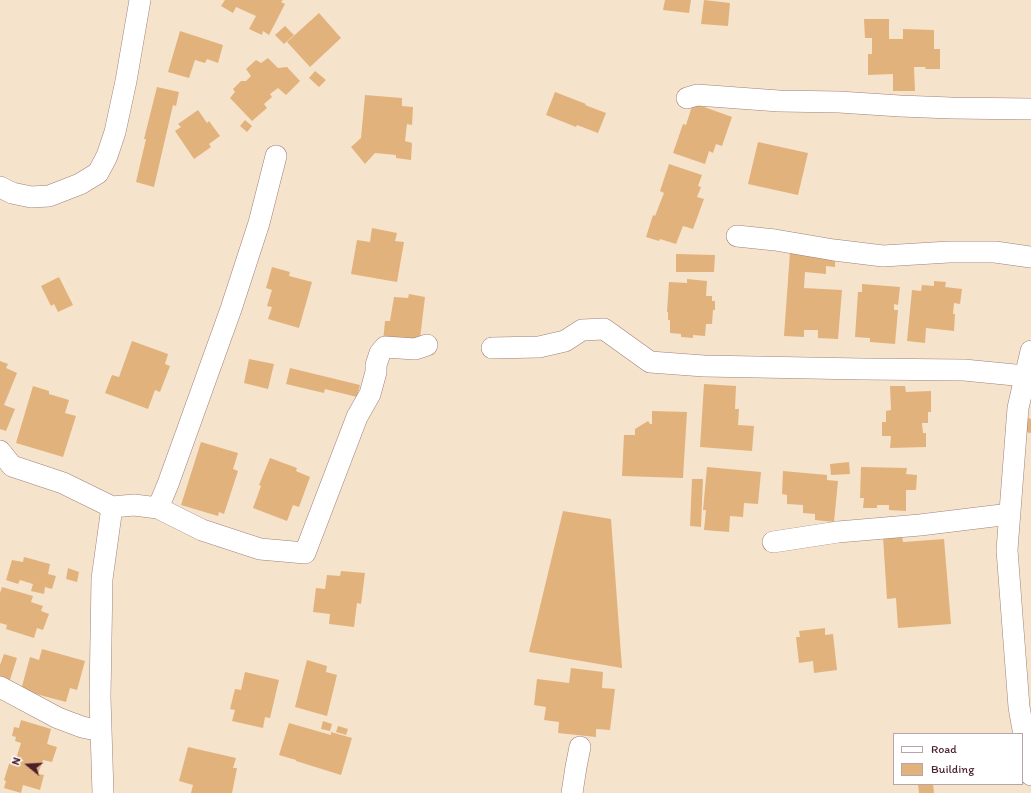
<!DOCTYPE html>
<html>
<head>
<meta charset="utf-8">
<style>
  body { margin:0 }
  #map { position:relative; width:1031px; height:793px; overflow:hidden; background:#f6e3cb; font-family:Itim,sans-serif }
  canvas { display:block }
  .legend { position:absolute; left:893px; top:733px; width:130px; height:52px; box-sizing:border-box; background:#fff; border:1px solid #b7a5aa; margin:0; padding:5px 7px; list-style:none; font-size:12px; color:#4a1f2b }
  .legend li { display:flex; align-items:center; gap:8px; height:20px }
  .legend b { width:20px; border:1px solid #b7a5aa }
  .north { position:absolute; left:8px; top:745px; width:40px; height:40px; -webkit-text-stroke:3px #fff; paint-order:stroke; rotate:288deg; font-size:11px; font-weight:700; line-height:16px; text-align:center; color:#4a1f2b }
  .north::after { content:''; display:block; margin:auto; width:14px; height:18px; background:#4a1f2b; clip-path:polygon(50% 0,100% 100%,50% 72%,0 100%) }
</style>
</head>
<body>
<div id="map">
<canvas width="1031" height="793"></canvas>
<ul class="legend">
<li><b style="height:5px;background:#fff"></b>Road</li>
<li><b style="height:11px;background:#e2b27d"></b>Building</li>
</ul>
<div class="north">N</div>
</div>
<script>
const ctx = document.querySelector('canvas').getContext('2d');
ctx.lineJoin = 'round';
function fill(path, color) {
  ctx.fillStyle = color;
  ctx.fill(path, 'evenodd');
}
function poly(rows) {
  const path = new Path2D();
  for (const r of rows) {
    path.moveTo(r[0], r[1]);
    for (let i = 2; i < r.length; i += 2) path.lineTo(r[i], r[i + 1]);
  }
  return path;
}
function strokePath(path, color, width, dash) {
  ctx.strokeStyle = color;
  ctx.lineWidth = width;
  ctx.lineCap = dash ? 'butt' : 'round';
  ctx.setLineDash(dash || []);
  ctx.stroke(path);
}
fill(poly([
  [225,0,283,0,281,2,285,4,269,35,263,31,262,35,249,29,256,16,236,7,233,13,221,6],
  [665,0,691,0,689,13,663,10],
  [704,0,730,3,728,26,701,24],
  [319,13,341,38,310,67,287,42],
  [864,19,889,19,889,39,903,39,903,29,934,30,934,49,940,49,940,69,925,69,926,67,914,67,915,91,893,91,893,74,868,75,868,54,872,54,872,38,865,38],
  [285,26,294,35,284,44,275,35],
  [180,31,223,45,218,63,207,59,205,63,195,60,189,78,168,72],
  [268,58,278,68,287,67,300,81,286,95,278,88,270,94,272,97,264,104,267,108,252,121,230,98,235,92,233,89,241,81,246,81,251,76,246,69,256,60,261,63],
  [315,71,326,80,319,87,309,78],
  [157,87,179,92,176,106,173,105,154,187,136,182,146,139,144,139],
  [555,92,586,104,585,105,606,113,598,133,577,125,576,127,546,115],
  [365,95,402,98,402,106,413,107,412,125,407,124,405,141,412,143,411,160,396,158,396,155,375,153,365,164,351,147,361,138],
  [693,103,732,117,722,146,716,144,713,153,709,151,705,164,673,153,683,124,686,125],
  [198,110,207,123,209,121,220,136,209,144,211,147,194,159,175,131,181,127,178,124],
  [245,120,252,126,247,132,240,126],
  [758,142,808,153,798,195,748,184],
  [669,164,702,175,698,186,701,187,697,197,704,199,693,229,683,226,676,244,660,239,659,241,646,237,653,215,655,216,664,193,660,191],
  [372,228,397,233,395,241,404,242,397,282,351,274,357,240,370,242],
  [790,252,835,255,835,267,826,266,826,274,805,272,804,288,842,290,838,339,818,338,818,330,804,330,804,337,784,336],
  [676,254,715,255,714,272,676,272],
  [272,267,290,272,289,276,312,282,299,328,268,319,272,307,267,306,272,290,266,288],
  [59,277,73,305,58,312,54,304,51,306,41,286],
  [687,279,707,281,706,296,712,296,712,301,715,301,715,310,713,310,712,324,706,324,705,336,693,335,693,338,681,337,681,334,670,333,670,320,668,320,668,312,667,312,669,282,687,283],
  [934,281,946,282,945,287,962,289,960,304,954,303,953,314,955,314,954,331,926,328,925,343,907,341,912,290,921,291,922,285,934,286],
  [862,284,900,287,898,305,894,304,894,310,898,310,895,344,870,342,870,338,855,337,858,292,862,292],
  [409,294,425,297,419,347,383,342,385,321,390,321,394,297,408,298],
  [132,341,168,354,165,364,170,366,160,392,155,390,148,409,105,393,112,375,119,377],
  [249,359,274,364,268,389,244,383],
  [0,361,8,364,6,368,17,373,4,405,15,409,6,431,0,429],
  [290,368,360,385,357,397,325,389,324,393,286,384],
  [704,384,736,386,735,409,739,409,738,425,754,426,752,451,700,447],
  [33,386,49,391,49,394,69,400,65,413,76,416,63,457,16,443],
  [890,386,905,386,906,392,931,391,931,412,928,412,928,423,922,423,923,433,926,433,926,447,890,448,891,436,882,436,882,422,886,422,886,411,891,410],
  [652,411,687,412,683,478,622,476,624,435,635,435,635,429,648,421,650,424,652,424],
  [1028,418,1031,419,1031,433,1025,432],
  [201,442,238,453,233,469,238,471,224,514,219,512,218,516,181,505],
  [270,458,297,468,296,471,310,477,299,507,293,505,287,521,253,508,261,486,259,485],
  [849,462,850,474,831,475,830,464],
  [707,467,761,472,758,504,744,503,743,517,730,516,729,532,704,530,706,510,703,510],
  [861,467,907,468,906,474,917,475,916,490,906,490,906,511,889,510,889,505,877,505,877,508,863,508,864,498,860,498],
  [783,471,827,475,827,480,838,481,834,522,815,520,815,514,803,513,803,505,787,504,787,495,782,494],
  [692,479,703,479,701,527,690,526],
  [563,511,611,519,622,668,529,652],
  [902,536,903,542,944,539,951,624,898,628,896,598,887,599,883,537],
  [24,557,50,564,48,574,56,576,52,589,45,587,44,594,31,591,33,584,20,580,18,584,6,580,12,560,23,562],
  [68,568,79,572,77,582,66,579],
  [341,571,365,573,361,604,357,603,354,627,329,624,330,614,313,612,316,588,325,589,327,575,340,576],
  [2,587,33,596,31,602,43,606,41,611,49,614,43,630,37,628,34,638,6,629,7,625,0,623,0,593],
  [825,628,825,635,833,634,837,670,814,673,813,661,799,663,796,637,800,637,799,631],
  [42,649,85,661,77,690,70,688,66,702,21,690,30,657,39,660],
  [4,654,17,658,9,683,0,680,0,665],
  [307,660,327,666,326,672,337,675,327,716,295,707],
  [571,668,603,672,602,688,615,689,610,730,596,729,596,737,558,733,559,722,544,720,546,707,534,705,537,679,569,683],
  [245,672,279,680,270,718,265,717,263,728,232,721,235,710,230,709,235,689,241,690],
  [21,720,51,729,47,744,57,747,52,762,43,760,38,774,44,775,40,790,23,785,21,793,4,788,6,781,4,780,10,761,15,762,21,743,15,741,16,737,12,736,14,727,19,728],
  [323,721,332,724,330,731,321,729],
  [289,723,331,735,331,732,352,738,341,775,296,761,296,760,279,755],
  [338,726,348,729,346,735,336,732],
  [188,747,236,758,233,768,237,768,232,793,191,793,193,785,179,781],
  [918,784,933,784,934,793,919,793]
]), '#e2b27d');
const minor = poly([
  [687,98,697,95,779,101,839,102,900,106,951,108,1031,109],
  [0,187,12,193,31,197,49,196,80,184,98,173,107,156,115,132,126,81,140,0],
  [737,236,775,240,834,250,883,256,949,252,995,252,1031,257],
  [492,348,539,347,565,341,582,330,604,329,650,362,704,366,862,369,964,370,1025,376],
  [1031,351,1018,408,1007,550,1019,707,1031,775],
  [0,451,12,466,63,483,112,507],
  [158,508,168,484,231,309,259,223,276,156],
  [773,542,838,532,920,525,1010,514],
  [0,687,58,718,82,727,101,731],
  [103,793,100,697,102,579,112,507,134,505,158,508,202,530,260,549,305,553,357,417,370,394,376,372,376,365,380,353,385,347,415,349,427,345],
  [572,793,576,767,580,747]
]);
strokePath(minor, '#a0817b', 22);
strokePath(minor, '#fff', 21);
</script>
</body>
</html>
